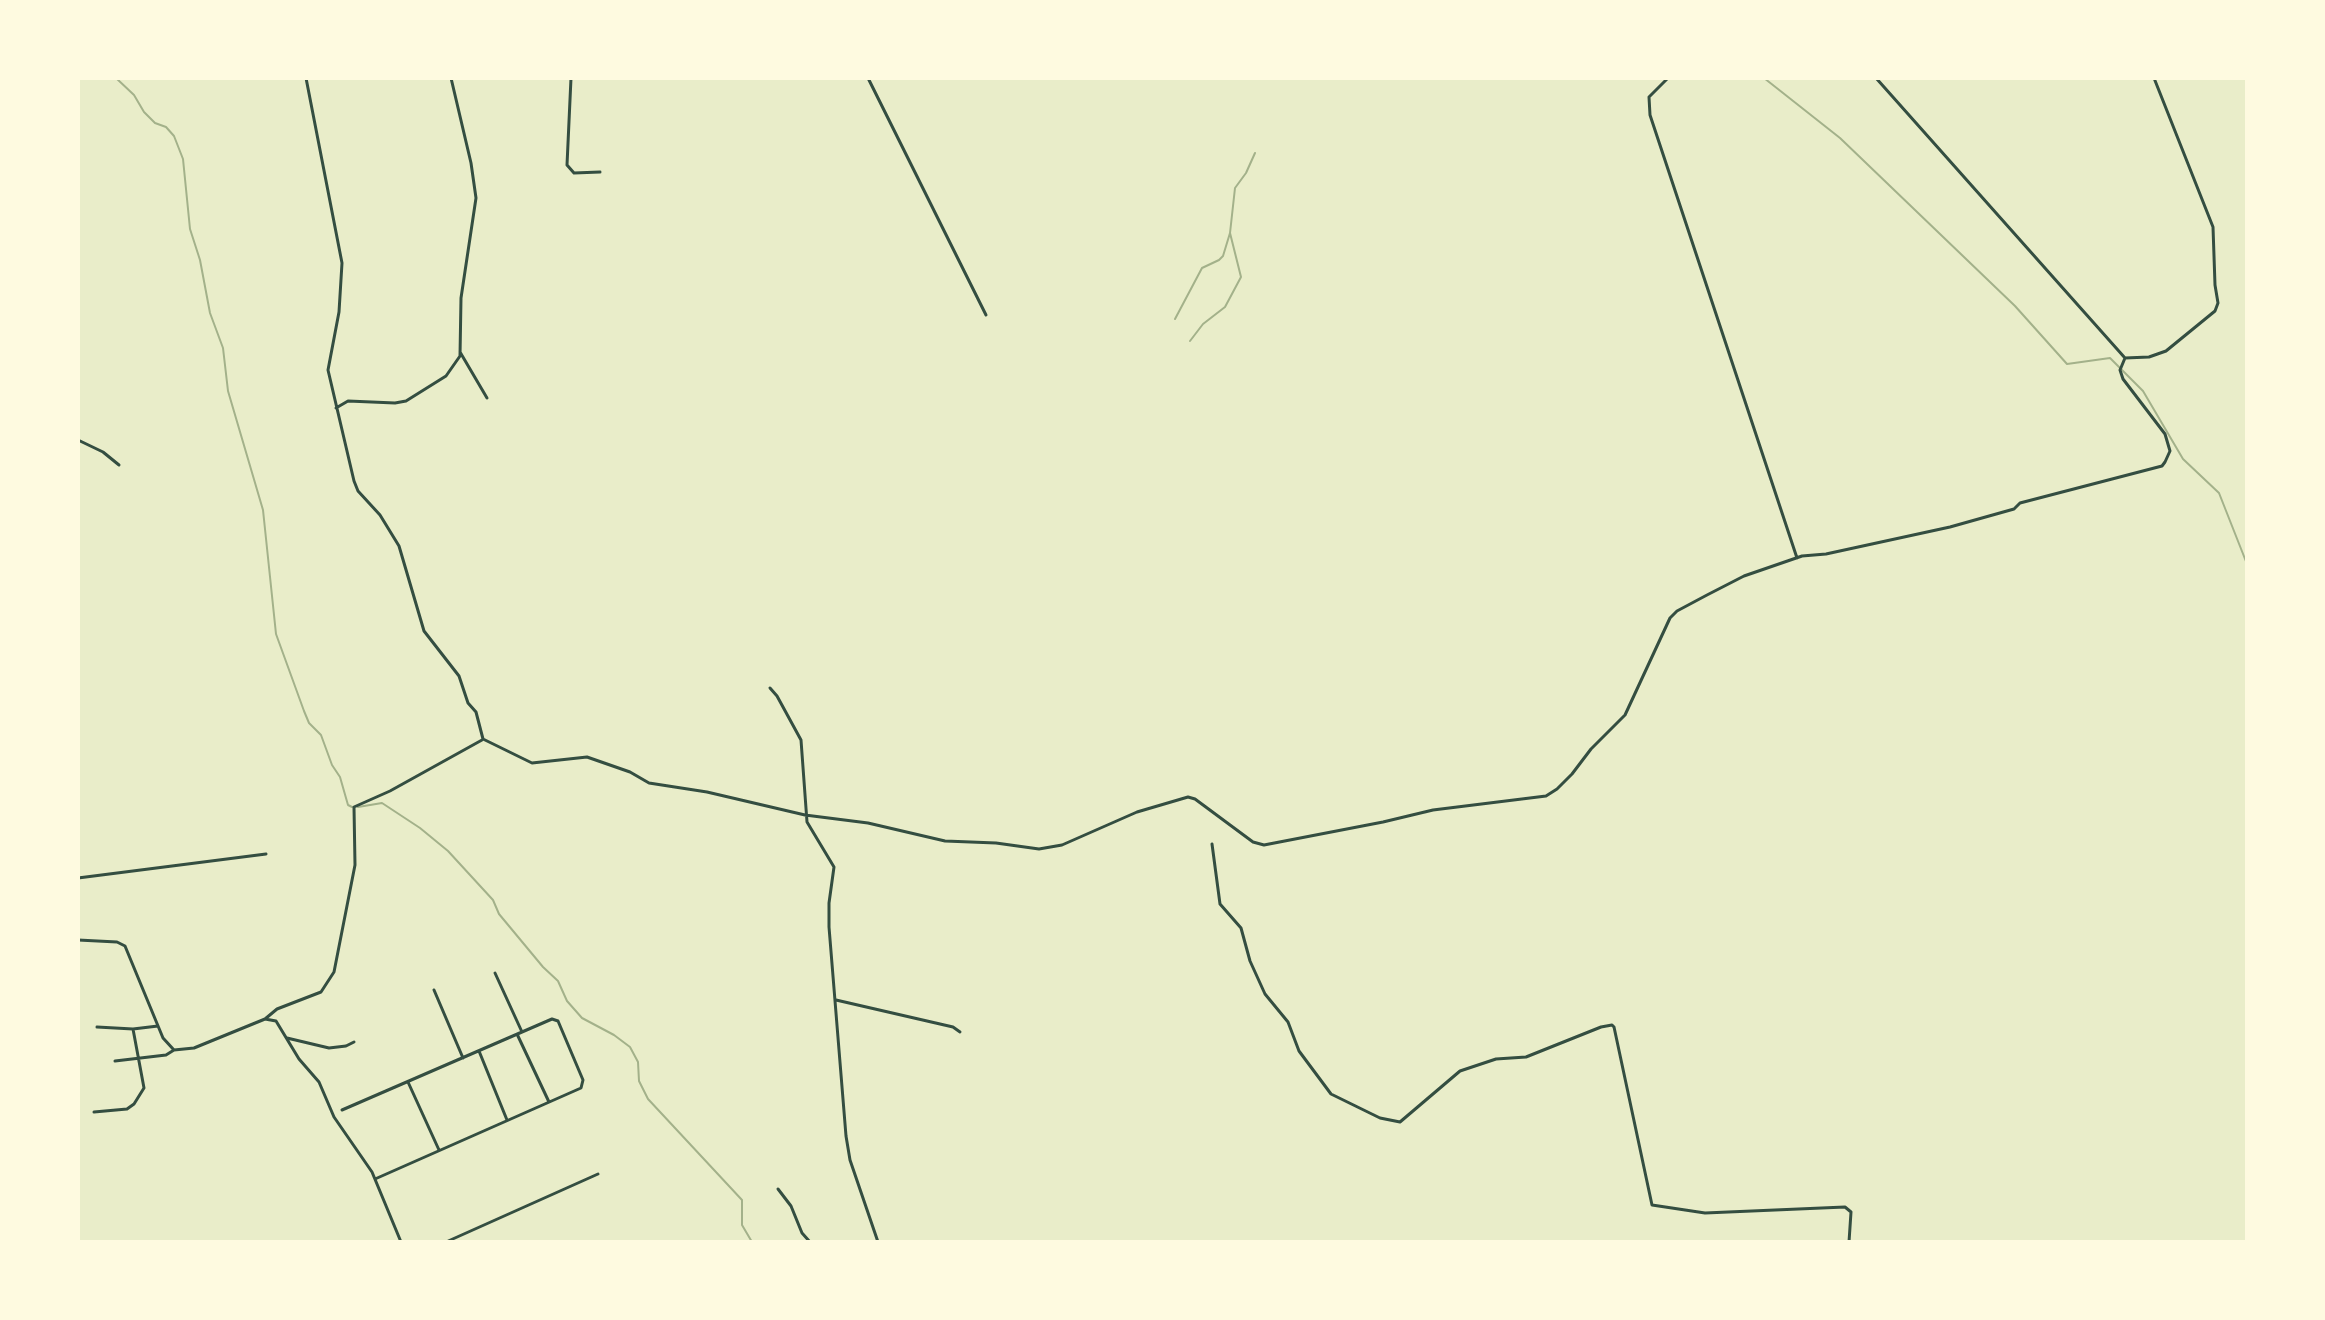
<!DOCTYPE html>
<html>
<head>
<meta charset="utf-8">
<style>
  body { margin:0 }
  #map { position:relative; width:2325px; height:1320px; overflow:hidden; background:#e9edc9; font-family:"Nunito Sans",sans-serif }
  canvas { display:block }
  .frame { position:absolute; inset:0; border:80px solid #fefae0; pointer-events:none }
</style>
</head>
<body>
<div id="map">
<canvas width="2325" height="1320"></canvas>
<div class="frame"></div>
</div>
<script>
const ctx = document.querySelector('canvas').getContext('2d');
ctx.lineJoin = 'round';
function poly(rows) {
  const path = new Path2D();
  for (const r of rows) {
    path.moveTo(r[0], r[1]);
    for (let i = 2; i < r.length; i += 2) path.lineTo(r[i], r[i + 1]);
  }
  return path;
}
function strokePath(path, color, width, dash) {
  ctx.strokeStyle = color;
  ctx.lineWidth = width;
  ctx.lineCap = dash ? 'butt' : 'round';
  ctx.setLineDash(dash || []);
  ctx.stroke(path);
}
strokePath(poly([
  [116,78,134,95,144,112,155,123,166,127,174,136,183,159,190,229,200,260,210,313,223,348,228,391,263,510,276,634,304,711,309,723,321,735,332,765,340,777,348,805,352,807],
  [1764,78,1840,138,2015,306,2067,364,2110,358,2143,391,2183,459,2219,493,2247,564],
  [1175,319,1202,268,1219,260,1223,256,1230,233],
  [1190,341,1203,324,1225,307,1241,277,1230,233,1235,188,1246,173,1255,153],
  [358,807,382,803,420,828,448,851,493,900,499,914,543,967,558,981,567,1001,582,1018,614,1035,630,1047,638,1062,639,1081,648,1099,742,1200,742,1225,752,1242]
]), '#a3b18a', 2);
strokePath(poly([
  [306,78,342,263,339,312,328,370,354,481,358,491,380,515,399,546,424,631,459,676,468,703,476,712,483,739],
  [571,78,567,165,574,173,600,172],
  [868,78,986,315],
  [1668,78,1649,97,1650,115,1797,558],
  [1876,78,2125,358],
  [460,352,487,398],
  [336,408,348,401,395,403,406,401,446,376,460,356,461,298,476,198,471,163,451,78],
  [78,440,103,452,119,465],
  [770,688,777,696,801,740,807,822,834,867,829,903,829,927,846,1136,850,1160,878,1242],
  [483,739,532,763,587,757,630,772,649,783,707,792,805,815,868,823,945,841,996,843,1039,849,1062,845,1137,812,1188,797,1195,799,1253,842,1264,845,1383,822,1433,810,1546,796,1557,789,1572,774,1591,749,1625,715,1670,618,1677,611,1707,595,1744,576,1802,556,1826,554,1950,527,2014,509,2020,503,2162,466,2165,462,2170,451,2165,434,2123,379,2120,370,2125,358,2149,357,2166,351,2215,311,2218,303,2215,285,2213,227,2154,78],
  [1212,844,1220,904,1241,928,1250,961,1265,994,1288,1022,1299,1051,1331,1094,1380,1118,1400,1122,1460,1071,1496,1059,1526,1057,1601,1027,1612,1025,1614,1027,1652,1205,1705,1213,1845,1207,1851,1212,1849,1242],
  [78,878,266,854],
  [78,940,117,942,125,946,163,1038,174,1050,194,1048,265,1019,276,1021,299,1059,319,1082,334,1117,372,1172,401,1242],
  [495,973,522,1032],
  [434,990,463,1058],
  [836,1000,953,1027,960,1032],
  [265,1019,277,1009,321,992,334,972,355,865,354,807,390,791,482,740],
  [97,1027,133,1029,158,1026],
  [517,1034,549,1102],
  [287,1038,329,1048,346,1046,354,1042],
  [479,1051,507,1120],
  [115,1061,166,1055,174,1050],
  [408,1082,439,1150],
  [342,1110,552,1019,558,1021,583,1080,581,1088,375,1179],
  [94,1112,127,1109,134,1104,144,1088,133,1029],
  [778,1189,791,1206,802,1233,810,1242],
  [446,1242,598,1174]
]), '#344e41', 3);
</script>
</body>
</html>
